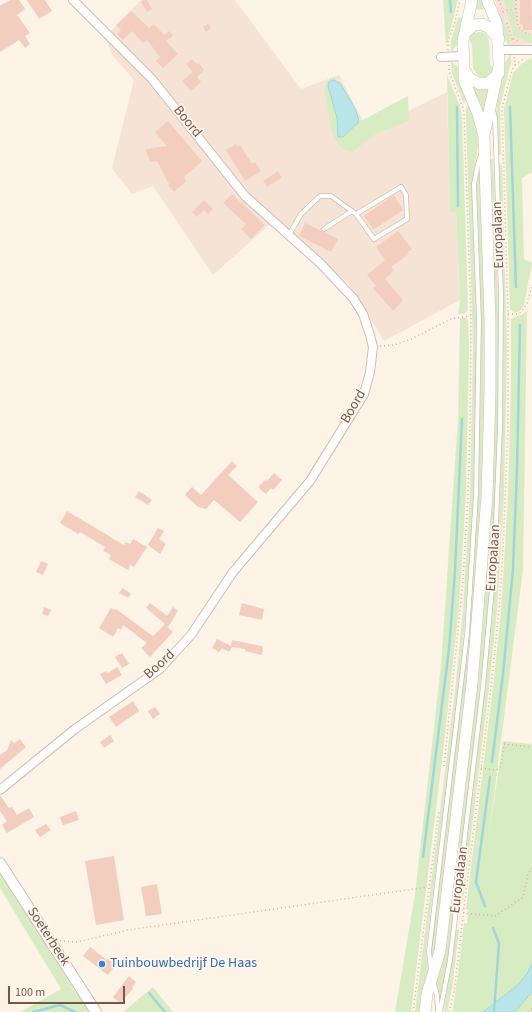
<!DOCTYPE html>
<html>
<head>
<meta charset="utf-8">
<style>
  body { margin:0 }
  #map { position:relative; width:532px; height:1012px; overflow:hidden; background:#fdf3e7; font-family:"Source Sans 3",sans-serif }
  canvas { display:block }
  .scale { position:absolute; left:8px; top:986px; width:117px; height:18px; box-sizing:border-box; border:2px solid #78564a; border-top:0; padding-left:5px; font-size:12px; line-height:14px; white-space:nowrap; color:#78564a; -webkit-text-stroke:3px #fff7ee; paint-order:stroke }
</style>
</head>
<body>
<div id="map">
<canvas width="532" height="1012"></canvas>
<div class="scale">100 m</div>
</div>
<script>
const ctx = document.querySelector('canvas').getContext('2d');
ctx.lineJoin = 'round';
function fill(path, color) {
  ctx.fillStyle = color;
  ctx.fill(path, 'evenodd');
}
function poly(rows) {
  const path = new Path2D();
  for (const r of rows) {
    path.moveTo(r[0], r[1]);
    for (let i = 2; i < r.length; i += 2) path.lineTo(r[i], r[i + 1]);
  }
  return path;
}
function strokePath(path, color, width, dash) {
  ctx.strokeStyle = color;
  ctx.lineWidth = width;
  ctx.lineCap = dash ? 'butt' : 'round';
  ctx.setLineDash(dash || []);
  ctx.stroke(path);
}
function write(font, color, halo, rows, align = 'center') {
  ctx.font = font + ' "Source Sans 3",sans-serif';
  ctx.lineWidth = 3.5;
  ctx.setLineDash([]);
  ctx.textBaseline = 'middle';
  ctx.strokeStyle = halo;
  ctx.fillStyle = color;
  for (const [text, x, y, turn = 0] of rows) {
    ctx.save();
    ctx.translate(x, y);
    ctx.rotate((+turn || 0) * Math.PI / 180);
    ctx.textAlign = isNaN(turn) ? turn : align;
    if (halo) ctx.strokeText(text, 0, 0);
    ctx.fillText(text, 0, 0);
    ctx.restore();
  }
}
fill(poly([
  [141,0,235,0,301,89,339,75,368,131,447,92,450,213,456,212,460,300,384,341,348,283,275,220,213,275,153,186,132,194,112,168,134,80,112,55,105,37],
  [495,0,532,0,532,44,508,46]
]), '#f5e4d5');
fill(poly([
  [443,0,458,0,446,47],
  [474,0,484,0,488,9,472,10],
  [504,0,515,0,515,8,507,9],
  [506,11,515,11,516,24,518,29,523,33,532,36,532,43,514,36],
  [502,15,510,37,511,47,503,38,497,16],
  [460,17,465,17,458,43,451,53,451,40,458,18],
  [478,32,482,32,487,35,489,40,490,64,493,69,490,75,486,77,481,77,477,75,473,68,472,45,469,39,472,34],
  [511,54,511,63,500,106,501,155,498,155,496,100,504,64],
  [532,57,532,172,522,178,524,259,532,263,524,305,520,311,515,313,510,309,504,109,513,73,520,65],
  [451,61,460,70,467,99,464,104,452,74],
  [447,75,460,106,462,116,468,309,466,313,458,314,460,300,456,212,450,213],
  [333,77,337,80,334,80,328,87,337,118,337,126,343,137,359,122,408,96,409,121,376,134,352,152,341,148,332,133,324,88,329,79],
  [470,81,490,86,485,123],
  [469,102,479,139,472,185,477,348,474,494,466,608,459,684,426,949,428,974,420,1012,415,1012,456,683,463,608,470,494,473,348,466,119,466,109],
  [489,159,493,159,498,299,498,429,493,549,488,610,473,756,447,965,441,997,438,997,435,982,476,685,488,549],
  [498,162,502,165,507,348,504,495,497,610,489,687,463,901,459,900,485,686,493,610,500,495,502,429,503,299],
  [481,172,485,299,485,429,483,494,468,684,434,956,431,956,431,946,463,684,470,608,478,494,481,371,480,281,477,189,478,173],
  [525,312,527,312,523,570,489,834,503,741,532,744,532,963,528,972,519,984,483,1012,452,1012,455,995,464,923,467,923,468,910,466,909,493,687,501,611,508,496,511,385,511,320,512,318,523,314],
  [460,318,465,318,468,320,469,348,466,494,459,607,443,752,411,1012,395,1012,415,894,441,665,458,419],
  [0,870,71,985,90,1012,20,1012,61,989,0,888],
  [455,930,459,930,452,989,447,1012,444,1012],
  [153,987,173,1012,123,1012],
  [532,992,532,1012,515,1012,528,997]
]), '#d8ecc4');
const water = poly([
  [334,80,340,83,356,110,359,122,343,137,338,137,337,118,328,86,329,82,334,80],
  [532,963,532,992,515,1012,483,1012,519,984,528,972,532,963]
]);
fill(water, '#bae5e8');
strokePath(water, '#a0d6da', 1);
strokePath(poly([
  [450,0,451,12],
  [457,107,458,206],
  [510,107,516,287],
  [492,762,503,674,513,569,517,469,520,325],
  [423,857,449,649,455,571,462,419],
  [485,906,476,882,490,777],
  [493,928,499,943,494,1012],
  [149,993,165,1012],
  [33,1012,60,1005,75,1012]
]), '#a0d6da', 2.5);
fill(poly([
  [10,0,19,0,25,9,17,15,30,33,25,36,30,44,25,48,19,40,0,52,0,6],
  [27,0,45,0,52,11,39,19],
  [144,0,147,0,152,9,147,12,141,2],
  [520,0,531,0,532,30,523,30,523,24,520,24],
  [131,11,149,28,154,24,164,35,169,31,173,36,166,41,178,54,163,68,156,61,160,57,147,40,143,43,132,31,123,40,117,34,121,30,116,25],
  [208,24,211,28,206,32,203,27],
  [192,59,197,64,199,63,204,70,197,77,201,82,191,91,182,81,193,72,186,64],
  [168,121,202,161,184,177,186,181,174,192,168,185,169,184,157,161,150,162,148,155,147,156,146,149,167,146,155,132],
  [236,144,237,147,240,145,252,164,255,162,261,171,245,181,226,150],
  [278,171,282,178,267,187,263,181],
  [232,194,265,225,251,239,241,229,246,224,223,203],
  [394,195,403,210,373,230,364,216],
  [204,200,213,209,208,214,204,210,197,217,192,212],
  [305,223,338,239,331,252,299,236],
  [398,231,412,249,408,252,409,254,391,267,394,270,385,279,403,300,393,311,373,288,376,286,367,275,385,260,376,247],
  [232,461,237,466,228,475,258,502,240,522,214,500,206,509,198,507,185,495,192,487,201,495],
  [274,473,282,480,273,490,271,488,266,494,258,487,266,479,267,481],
  [139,491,152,500,148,505,135,497],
  [67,511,124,545,126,542,130,544,133,539,147,547,134,567,130,565,128,570,109,559,111,555,103,551,105,547,80,532,78,534,60,523],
  [158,528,164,531,159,539,166,544,160,554,148,545],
  [41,561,48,564,43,575,36,572],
  [123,588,131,594,128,598,119,593],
  [150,603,167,616,173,607,178,611,168,627,165,625,173,632,150,657,141,648,147,643,123,625,121,630,118,628,113,637,99,628,111,608,115,610,116,609,153,636,165,624,146,608],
  [242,603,264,609,262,620,239,615],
  [44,607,51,610,48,616,42,614],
  [217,639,231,646,232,640,261,646,263,647,262,655,245,651,245,649,232,647,229,652,222,648,219,652,212,648],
  [122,653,129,664,122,668,115,657],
  [117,667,122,675,106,684,100,674,106,671,108,673],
  [133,701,139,711,116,727,109,717],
  [155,707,160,714,153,719,148,711],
  [110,735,114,741,104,748,100,742],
  [20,739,26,747,0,769,0,755,7,750,11,740,14,743],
  [0,795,9,808,12,807,17,815,29,808,34,817,7,833,2,825,7,821,0,811],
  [76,811,79,820,63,825,60,817],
  [46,824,51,830,40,837,35,830],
  [114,856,124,920,96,925,85,861],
  [157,884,162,914,146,916,141,887],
  [90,947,107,960,110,956,119,962,108,975,83,956],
  [129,976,136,982,132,988,133,989,120,1003,113,997]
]), '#f3cebe');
const service = poly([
  [324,229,352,211],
  [289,235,301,214,320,196,331,196,356,214,374,239,407,219,406,195,401,187,356,214],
  [431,970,429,951,467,634,476,495,479,320,474,184,478,164,481,155],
  [434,983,437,996,438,1012],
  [440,1012,450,960,483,686,494,567,500,429,501,295,495,118,493,110]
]);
const minor = poly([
  [499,50,532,50],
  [441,57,463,56],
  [0,790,75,729,160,669,191,635,233,572,310,481,364,394,370,372,373,347,370,335,363,314,353,298,321,264,245,196,152,79,73,0]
]);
const tertiary = poly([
  [0,863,96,1012]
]);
const secondary = poly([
  [465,33,474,25,482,24,489,28,499,39],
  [464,69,469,78,480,84,488,83,499,73],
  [484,135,499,66,497,24,487,0],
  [425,1012,427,994,440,951,472,684,487,496,490,392,490,320,484,136,478,114,464,80,464,69,463,41,472,0]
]);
strokePath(service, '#d2bbaf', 5.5);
strokePath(minor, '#d2bbaf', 10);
strokePath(tertiary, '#d2bbaf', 12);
strokePath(secondary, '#d5bbac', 12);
strokePath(poly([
  [499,0,503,12],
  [516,0,517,22,520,29,527,34,532,35],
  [503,12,507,10,516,9],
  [507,23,513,42],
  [513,39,520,41],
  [448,50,448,41,455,22,460,0],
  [515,65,525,58],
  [508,314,518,314,522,311,527,303,532,286],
  [380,346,394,345,411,339,451,319,470,316],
  [444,766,463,580,468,495,470,429,471,316,464,114,463,108,449,71,449,64],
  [481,768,495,770,499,769,501,765,504,744,532,747],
  [463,913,495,916,523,897,528,874,532,868],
  [60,941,77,942,128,930,428,887],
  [413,1012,439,810],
  [449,1012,454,992,491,687,499,611,503,548,508,428,508,314,502,108,512,70,515,65,514,57],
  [528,1012,532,1008]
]), '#d9b1a0', 1.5, [1, 3]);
strokePath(service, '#fff', 4);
strokePath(minor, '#fff', 8);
strokePath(tertiary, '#fff', 10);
strokePath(secondary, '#fff', 11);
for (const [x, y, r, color] of [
  [102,964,4,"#3f7fe0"]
]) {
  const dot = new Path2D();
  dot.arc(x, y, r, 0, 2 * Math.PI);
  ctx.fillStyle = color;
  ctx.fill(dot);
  strokePath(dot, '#fff7ee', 1.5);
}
write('14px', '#78564a', '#fff7ee', [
  ["Boord",187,122,51],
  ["Europalaan",499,235,-92],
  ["Boord",354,407,-60],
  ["Europalaan",494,558,-86],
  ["Boord",160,665,-42],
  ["Europalaan",460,880,-83],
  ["Soeterbeek",48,937,57]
]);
write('14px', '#366cbe', '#fff7ee', [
  ["Tuinbouwbedrijf De Haas",110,964]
], 'left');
</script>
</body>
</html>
